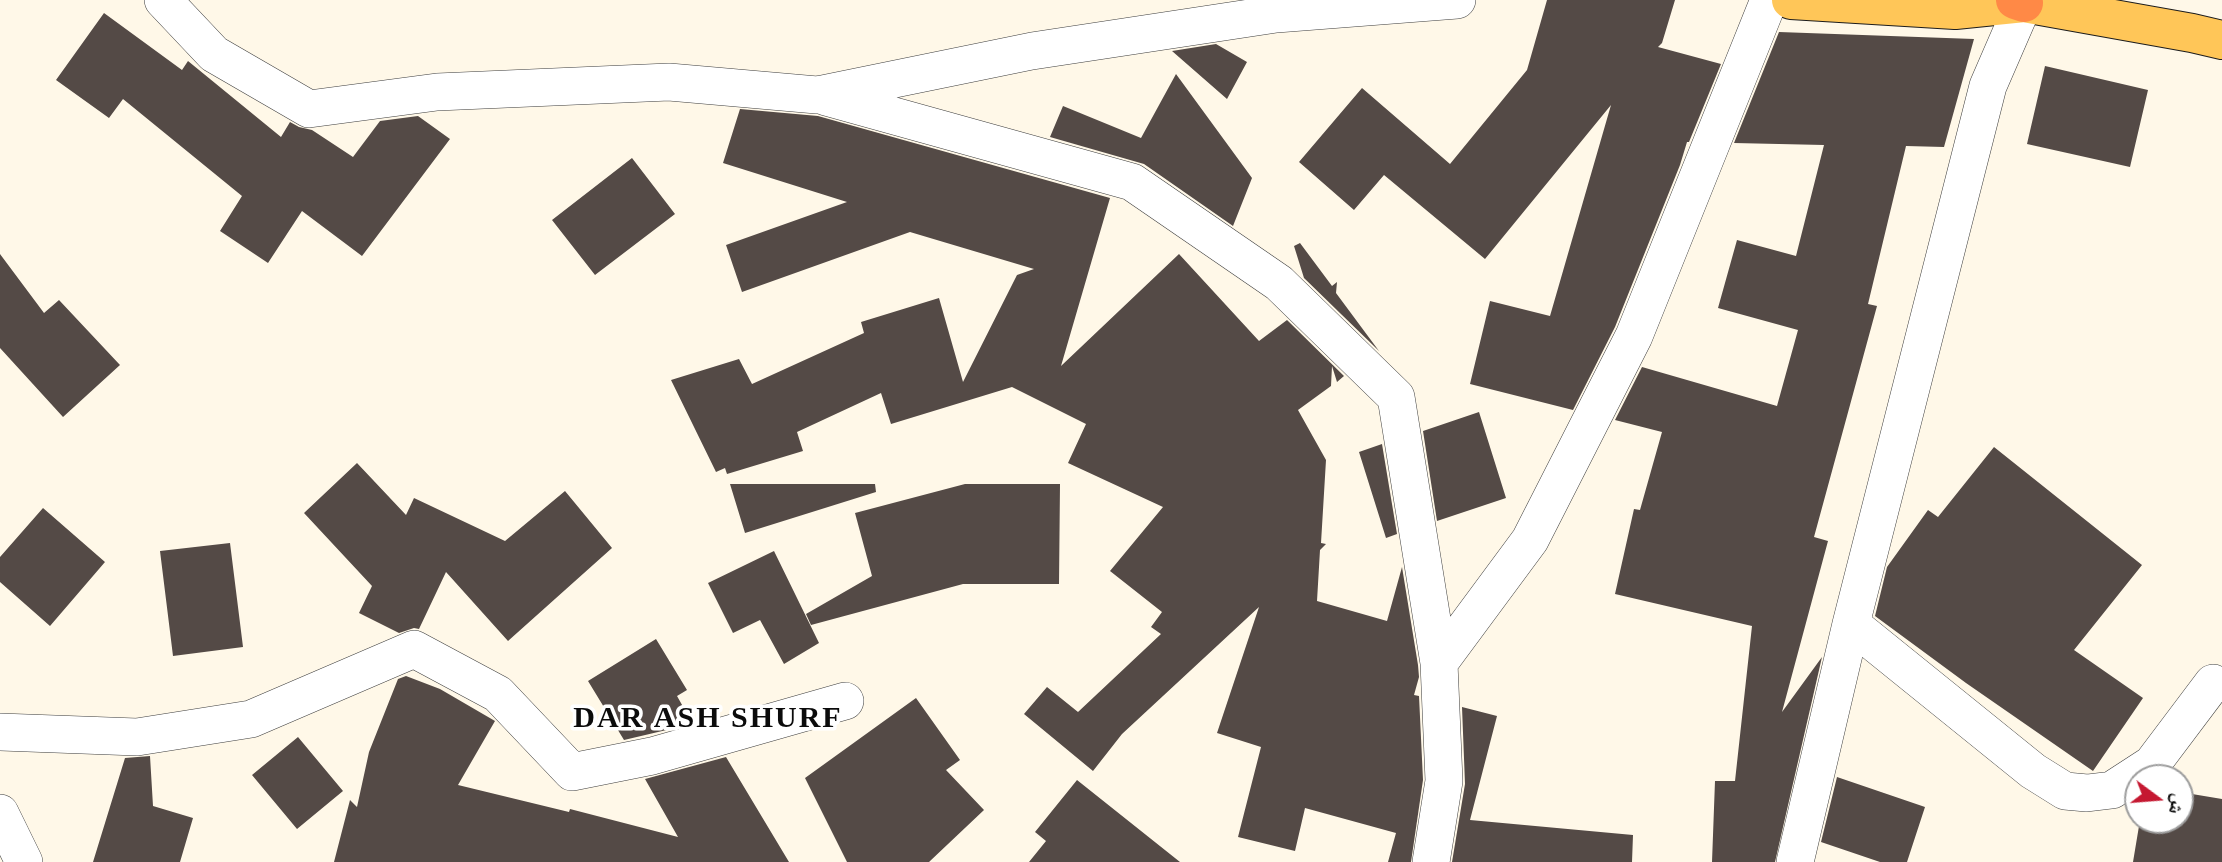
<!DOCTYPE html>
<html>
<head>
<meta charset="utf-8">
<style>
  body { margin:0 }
  #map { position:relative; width:2222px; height:862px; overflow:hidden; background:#fff8e8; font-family:"Times New Roman","Noto Naskh Arabic",serif }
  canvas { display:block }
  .north { position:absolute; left:2124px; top:764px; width:70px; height:70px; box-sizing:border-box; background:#fff; border:2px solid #9d9d9d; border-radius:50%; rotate:106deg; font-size:19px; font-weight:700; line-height:28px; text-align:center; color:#0b0b0b }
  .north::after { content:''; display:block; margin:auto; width:24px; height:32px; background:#c51831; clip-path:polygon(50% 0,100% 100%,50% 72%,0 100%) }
</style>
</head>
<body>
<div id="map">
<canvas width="2222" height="862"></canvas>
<div class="north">ش</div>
</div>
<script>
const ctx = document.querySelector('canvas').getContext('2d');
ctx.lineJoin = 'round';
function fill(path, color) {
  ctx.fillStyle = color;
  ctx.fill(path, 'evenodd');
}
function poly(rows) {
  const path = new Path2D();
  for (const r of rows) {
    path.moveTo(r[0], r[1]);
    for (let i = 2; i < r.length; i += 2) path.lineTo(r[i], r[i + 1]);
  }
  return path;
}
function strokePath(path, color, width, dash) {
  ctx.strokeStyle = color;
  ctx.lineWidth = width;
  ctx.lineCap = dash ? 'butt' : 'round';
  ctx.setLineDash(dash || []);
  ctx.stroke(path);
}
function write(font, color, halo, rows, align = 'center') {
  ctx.font = font + ' "Times New Roman",serif';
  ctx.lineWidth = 7;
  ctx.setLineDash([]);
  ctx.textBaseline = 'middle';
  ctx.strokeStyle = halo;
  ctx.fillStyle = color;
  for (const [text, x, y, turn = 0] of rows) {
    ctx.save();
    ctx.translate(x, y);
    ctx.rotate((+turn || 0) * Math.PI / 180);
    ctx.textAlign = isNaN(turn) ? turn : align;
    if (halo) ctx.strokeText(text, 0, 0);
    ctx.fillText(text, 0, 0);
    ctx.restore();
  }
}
fill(poly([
  [1547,0,1675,0,1662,43,1658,47,1721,64,1689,142,1687,142,1680,165,1615,327,1573,410,1470,384,1490,301,1550,316,1611,105,1485,259,1384,175,1354,210,1299,162,1362,88,1450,164,1527,70],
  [104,13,182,70,188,61,281,137,290,122,299,127,312,130,353,157,380,121,418,116,450,139,362,256,302,211,268,263,220,231,242,196,123,99,109,118,56,80],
  [1779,32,1974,39,1944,147,1906,146,1868,304,1877,306,1814,537,1828,541,1782,712,1822,657,1775,862,1712,862,1715,781,1735,781,1752,626,1615,594,1634,509,1640,510,1662,432,1615,420,1642,367,1777,406,1798,330,1718,308,1737,240,1796,256,1824,145,1734,143],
  [1216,44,1247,62,1227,99,1172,51],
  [2045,66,2148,90,2130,167,2027,144],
  [1176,74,1252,178,1233,226,1144,164,1050,137,1063,106,1141,138],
  [740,109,818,116,1110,198,1061,366,1179,254,1259,341,1287,320,1344,376,1337,382,1332,366,1331,386,1298,410,1326,460,1321,543,1326,544,1320,550,1317,601,1387,621,1402,567,1418,665,1419,677,1414,695,1419,696,1423,780,1411,862,1388,862,1396,833,1305,808,1295,851,1238,837,1261,747,1217,733,1259,607,1122,734,1093,771,1024,714,1047,687,1078,712,1161,634,1151,627,1162,612,1110,571,1163,507,1068,463,1086,424,1012,387,891,424,881,393,797,432,803,451,727,474,725,468,716,472,671,380,739,359,752,384,864,333,861,322,939,298,963,382,1017,275,1034,269,910,232,742,292,726,245,847,202,723,163],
  [632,158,675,214,595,275,552,220],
  [1300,243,1332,286,1337,282,1336,293,1379,351,1304,278,1294,246],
  [0,254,44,313,59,300,120,365,63,417,0,348],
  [1479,412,1506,498,1437,521,1423,431],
  [1382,444,1397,534,1386,538,1359,452],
  [1994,447,2142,565,2074,650,2143,698,2093,771,1966,683,1875,616,1887,567,1928,510,1938,517],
  [357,463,406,515,414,498,505,541,565,491,612,548,508,641,446,572,419,629,414,628,399,633,359,613,372,586,304,513],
  [730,484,875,484,876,492,745,533],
  [965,484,1060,484,1059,584,963,584,811,625,806,614,872,576,855,513],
  [43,508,105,562,50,626,0,582,0,557],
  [230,543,243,647,173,656,160,551],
  [774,551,819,643,784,664,760,620,733,633,708,583],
  [656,639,687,690,677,696,690,719,675,728,624,740,588,681],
  [406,676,440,689,495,721,458,785,569,812,570,809,678,837,645,779,726,757,789,862,334,862,350,800,357,807,369,752,398,679],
  [916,698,960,760,946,770,984,810,929,862,847,862,805,778],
  [1462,707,1497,716,1470,820,1633,835,1632,862,1452,862,1465,784],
  [298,737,343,791,297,829,252,775],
  [150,756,153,806,193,818,180,862,93,862,125,758],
  [1837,777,1925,807,1907,862,1880,862,1821,842],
  [1077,780,1180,862,1029,862,1046,841,1035,832],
  [2180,792,2222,799,2222,862,2133,862,2140,820,2180,820]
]), '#544a46');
const street = poly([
  [163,0,214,54,309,109,437,92,669,82,817,95,1032,51,1276,14,1457,0],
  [826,97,1132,182,1279,283,1396,397,1439,663,1444,781,1431,862],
  [1851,624,2033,771,2065,791,2087,793,2112,790,2152,764,2213,683],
  [1439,663,1530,540,1634,336,1769,0],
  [0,732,137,737,251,719,414,649,498,694,572,772,652,756,845,701],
  [0,813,24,862],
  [1795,862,1851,624,1988,86,2024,3]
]);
const primary = poly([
  [1791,0,1955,10,2024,3,2192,33,2222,40]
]);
const highway = poly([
  [2015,0,2024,3]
]);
strokePath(street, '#3e3e3e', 38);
strokePath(primary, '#1c1c1c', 40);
strokePath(highway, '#1c1c1c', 40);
strokePath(street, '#fff', 37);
strokePath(primary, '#ffc658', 38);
strokePath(highway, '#ff8946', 38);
ctx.letterSpacing = '2px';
write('bold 30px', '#0b0b0b', '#fff', [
  ["DAR ASH SHURF",708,719]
]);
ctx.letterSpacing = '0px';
</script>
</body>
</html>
